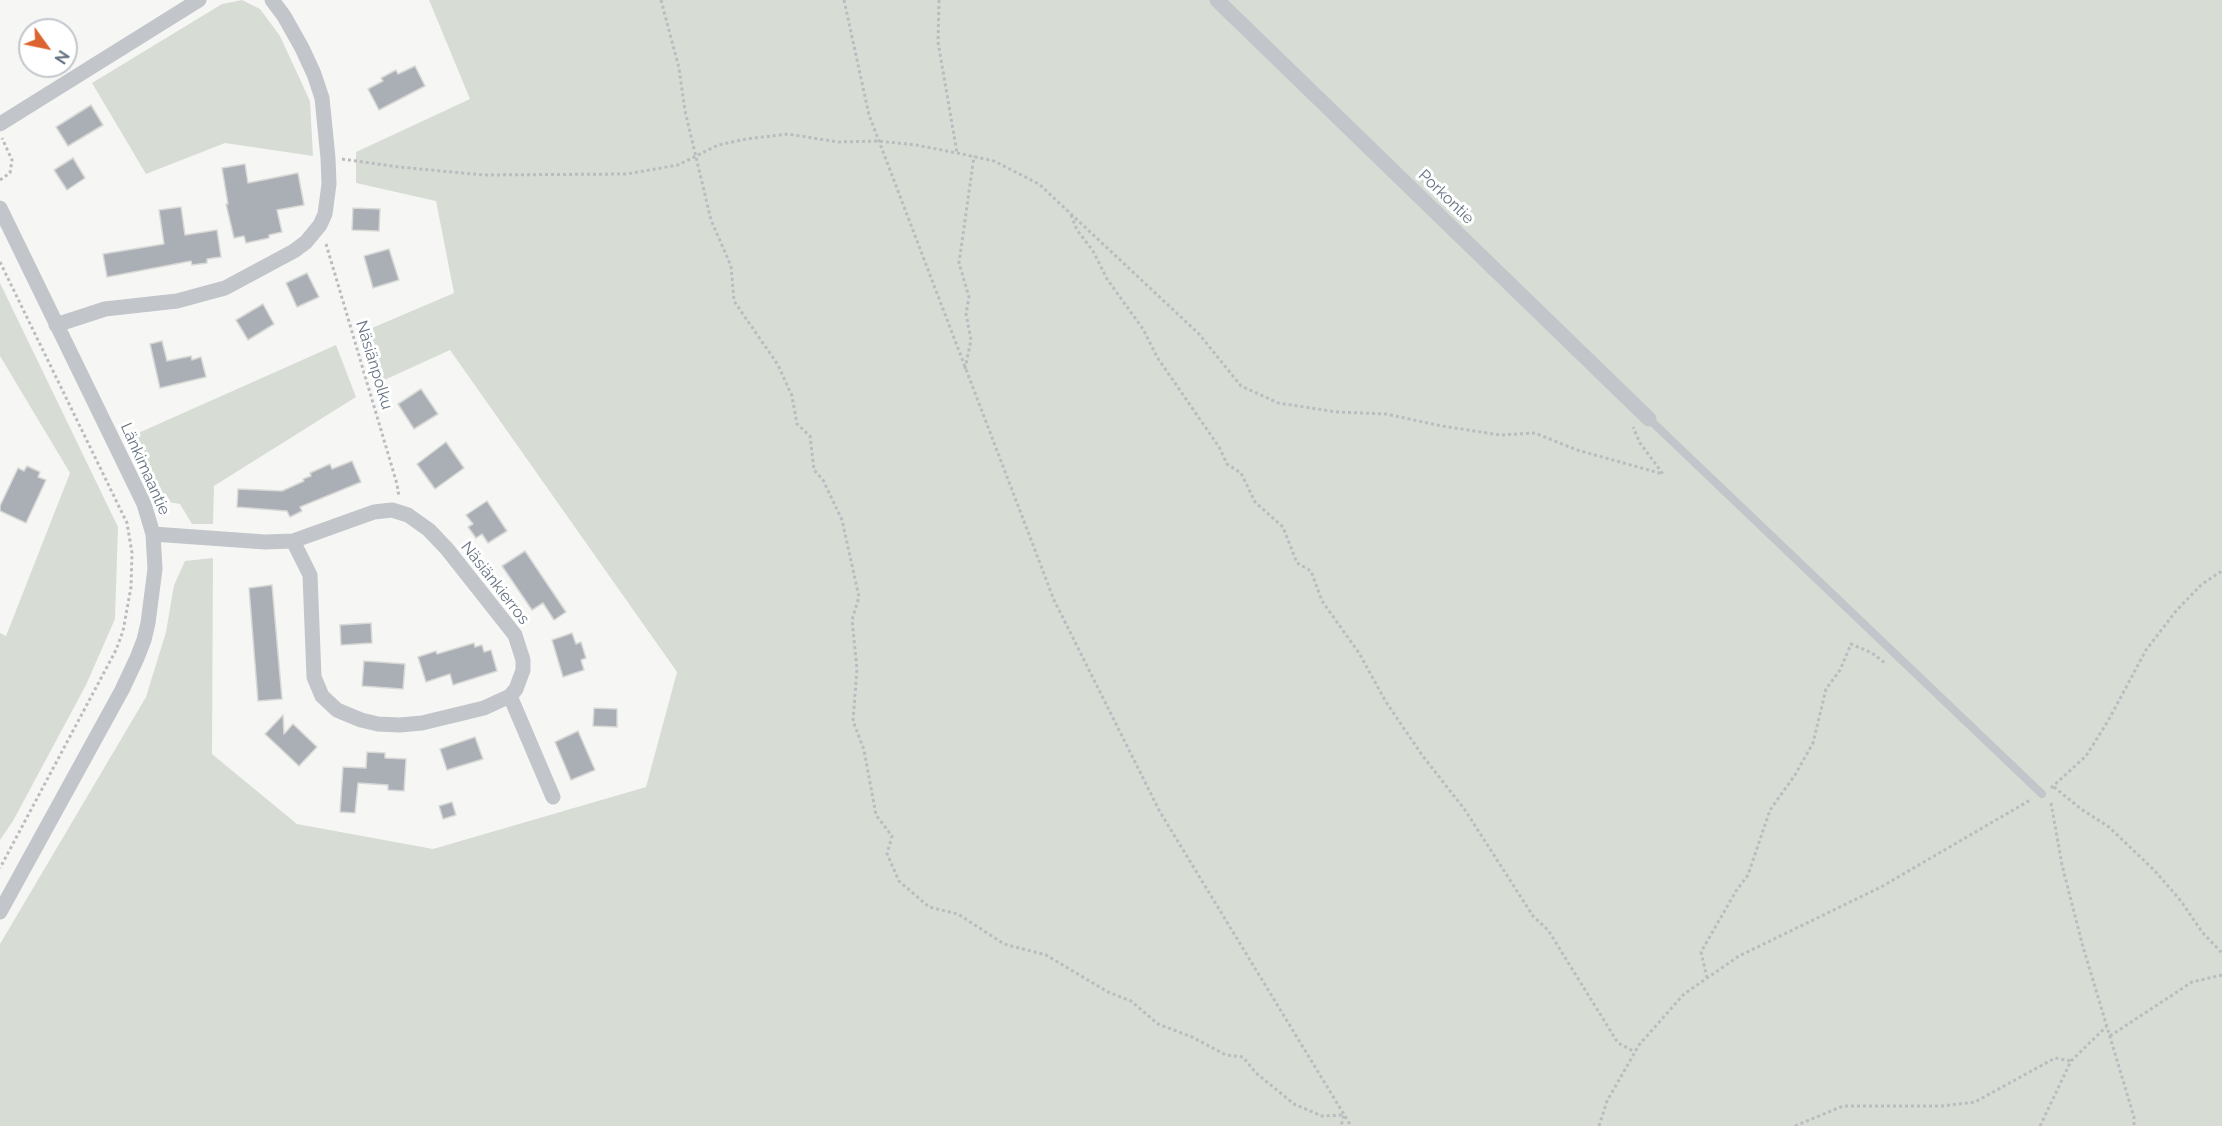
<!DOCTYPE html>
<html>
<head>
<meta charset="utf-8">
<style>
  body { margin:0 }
  #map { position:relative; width:2222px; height:1126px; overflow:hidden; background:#f6f7f4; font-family:Raleway,sans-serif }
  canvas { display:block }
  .north { position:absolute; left:18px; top:18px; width:60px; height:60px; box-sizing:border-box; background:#fff; border:2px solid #c2c7cd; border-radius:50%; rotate:123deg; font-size:16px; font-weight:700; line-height:24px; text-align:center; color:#677483 }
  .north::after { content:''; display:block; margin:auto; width:21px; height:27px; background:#dc642e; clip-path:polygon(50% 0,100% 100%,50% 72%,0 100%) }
</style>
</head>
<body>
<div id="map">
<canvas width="2222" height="1126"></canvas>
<div class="north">N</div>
</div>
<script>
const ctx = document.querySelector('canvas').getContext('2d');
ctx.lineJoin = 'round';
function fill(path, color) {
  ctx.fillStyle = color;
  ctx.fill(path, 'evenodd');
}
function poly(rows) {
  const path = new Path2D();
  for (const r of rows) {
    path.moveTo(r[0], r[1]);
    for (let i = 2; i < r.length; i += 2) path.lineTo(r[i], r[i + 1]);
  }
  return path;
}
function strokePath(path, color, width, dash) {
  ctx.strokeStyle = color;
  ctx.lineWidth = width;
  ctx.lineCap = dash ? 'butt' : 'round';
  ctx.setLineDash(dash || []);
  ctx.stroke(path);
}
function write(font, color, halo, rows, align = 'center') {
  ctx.font = font + ' Raleway,sans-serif';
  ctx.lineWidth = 6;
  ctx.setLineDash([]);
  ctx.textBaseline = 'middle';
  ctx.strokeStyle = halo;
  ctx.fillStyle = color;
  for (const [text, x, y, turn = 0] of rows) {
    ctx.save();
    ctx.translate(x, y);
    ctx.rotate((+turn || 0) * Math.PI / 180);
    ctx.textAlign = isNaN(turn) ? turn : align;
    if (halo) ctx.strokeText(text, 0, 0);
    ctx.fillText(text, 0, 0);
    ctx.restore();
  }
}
fill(poly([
  [242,0,260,9,280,36,310,101,313,156,225,143,146,174,92,83,222,4],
  [429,0,2222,0,2222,1126,0,1126,0,944,146,697,166,632,174,585,185,561,213,558,212,754,297,824,433,849,646,787,677,672,450,350,380,382,365,331,454,293,436,201,356,183,356,152,470,99],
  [0,283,118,527,115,619,86,685,13,821,0,840,0,633,6,636,70,473,0,356],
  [336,345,356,397,214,486,213,524,192,524,180,504,157,500,127,438]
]), '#d7ddd5');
const building = poly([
  [415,66,425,86,379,110,368,89,383,81,381,78,396,70,398,74,415,66],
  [91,105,103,125,68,146,56,127,91,105],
  [73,158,85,178,67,190,54,170,73,158],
  [245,164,248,183,298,173,304,205,277,210,282,232,269,235,269,238,246,243,244,236,234,238,226,204,228,204,222,168,245,164],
  [181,207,185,235,217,230,221,257,207,259,207,263,192,265,191,261,107,277,103,254,164,244,159,210,181,207],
  [353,208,380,209,379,231,352,230,353,208],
  [389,249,399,280,373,288,364,256,389,249],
  [307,273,319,297,297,307,286,283,307,273],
  [263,304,274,324,248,340,236,320,263,304],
  [162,341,167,361,191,356,192,360,201,357,206,377,160,388,150,344,162,341],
  [421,389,438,414,414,429,398,404,421,389],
  [446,442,464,468,435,489,417,464,446,442],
  [352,461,361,482,300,507,302,511,290,517,287,511,237,507,238,489,282,491,304,481,303,479,311,476,310,473,330,464,332,469,352,461],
  [27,466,40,472,38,477,46,480,26,523,0,511,0,506,18,468,24,471,27,466],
  [487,501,507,531,488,543,482,534,476,538,468,527,473,524,466,515,487,501],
  [525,551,566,612,554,620,543,603,532,610,502,566,525,551],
  [272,585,282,699,258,701,249,588,272,585],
  [371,623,372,643,341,645,340,625,371,623],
  [572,633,576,644,581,642,586,658,581,660,584,670,563,677,552,640,572,633],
  [474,643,475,647,482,645,484,652,491,650,497,671,453,685,450,674,426,682,418,657,436,651,437,654,474,643],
  [364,661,405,664,403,689,362,686,364,661],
  [594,708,617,709,617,727,593,726,594,708],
  [283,715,284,734,293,724,317,747,299,766,265,734,283,715],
  [578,731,595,770,571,780,555,742,578,731],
  [475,737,483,759,447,770,440,749,475,737],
  [367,752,385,753,385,758,406,759,404,791,388,790,388,785,358,783,355,813,340,812,343,767,366,768,367,752],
  [452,802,456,815,443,819,439,806,452,802]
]);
fill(building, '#a9afb5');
strokePath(building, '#d8d8d6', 1.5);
strokePath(poly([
  [661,0,679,68,685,111,711,220,731,266,734,301,778,365,792,396,797,424,810,436,814,470,823,480,842,520,859,597,852,620,857,669,853,721,864,750,876,815,892,836,887,854,899,881,929,907,958,914,1004,944,1046,955,1108,992,1131,1001,1158,1024,1192,1037,1226,1055,1243,1057,1256,1073,1294,1104,1322,1116,1344,1115,1341,1126],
  [844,0,869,115,1054,600,1160,812,1351,1126],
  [939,0,938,42,957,153],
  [342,159,399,167,484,175,627,174,678,165,718,145,746,139,788,134,838,142,878,141,916,145,957,153,994,161,1039,184,1199,334,1241,386,1278,403,1337,412,1386,414,1442,426,1500,435,1535,433,1577,450,1663,474,1640,443,1633,427],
  [0,180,10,173,12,160,2,138],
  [1071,215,1077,230,1093,251,1107,279,1143,329,1157,357,1219,447,1227,464,1241,473,1255,502,1283,527,1297,563,1311,571,1322,601,1359,653,1386,702,1422,755,1465,810,1533,916,1548,930,1618,1043,1635,1052],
  [326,244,397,484,399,497],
  [0,262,127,523,132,553,131,587,123,631,116,650,0,868],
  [965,369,971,340,966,314,969,297,959,263,974,156],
  [2054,787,2081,809,2109,827,2155,871,2181,901,2202,932,2222,953],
  [2051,788,2086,756,2108,721,2146,650,2176,611,2202,584,2222,571],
  [2051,803,2062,865,2083,947,2134,1117,2134,1126],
  [1707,978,1701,952,1736,891,1748,875,1770,810,1795,775,1813,743,1826,689,1840,670,1851,644,1872,653,1885,663],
  [2110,1036,2192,982,2222,975],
  [1599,1126,1607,1101,1639,1045,1684,994,1739,956,1881,887,2032,799],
  [1795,1126,1843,1106,1942,1106,1975,1102,2055,1058,2071,1061],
  [2040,1126,2071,1061,2106,1027]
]), '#babcbf', 3, [3, 3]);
strokePath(poly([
  [1649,419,2042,794]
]), '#c2c5c9', 8);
strokePath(poly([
  [1217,0,1649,419],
  [0,124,199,0],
  [0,208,144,504,153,534,155,569,148,623,144,640,137,658,122,690,0,912],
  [56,325,105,309,177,301,225,288,294,251,306,242,320,225,325,214,329,184,328,158,322,98,314,74,302,48,284,16,272,0],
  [153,534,265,542,293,541,374,512,392,510,408,515,429,530,447,549,515,635,523,660,523,670,516,689,510,696,484,708,422,723,400,725,378,724,361,720,337,710,322,696,314,677,310,575,293,541],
  [510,696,553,797]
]), '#c2c5c9', 15);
write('16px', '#677483', '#fff', [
  ["Porkontie",1446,197,44],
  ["Näsiänpolku",374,365,73],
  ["Länkimaantie",145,469,66],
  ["Näsiänkierros",495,583,52]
]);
</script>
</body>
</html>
